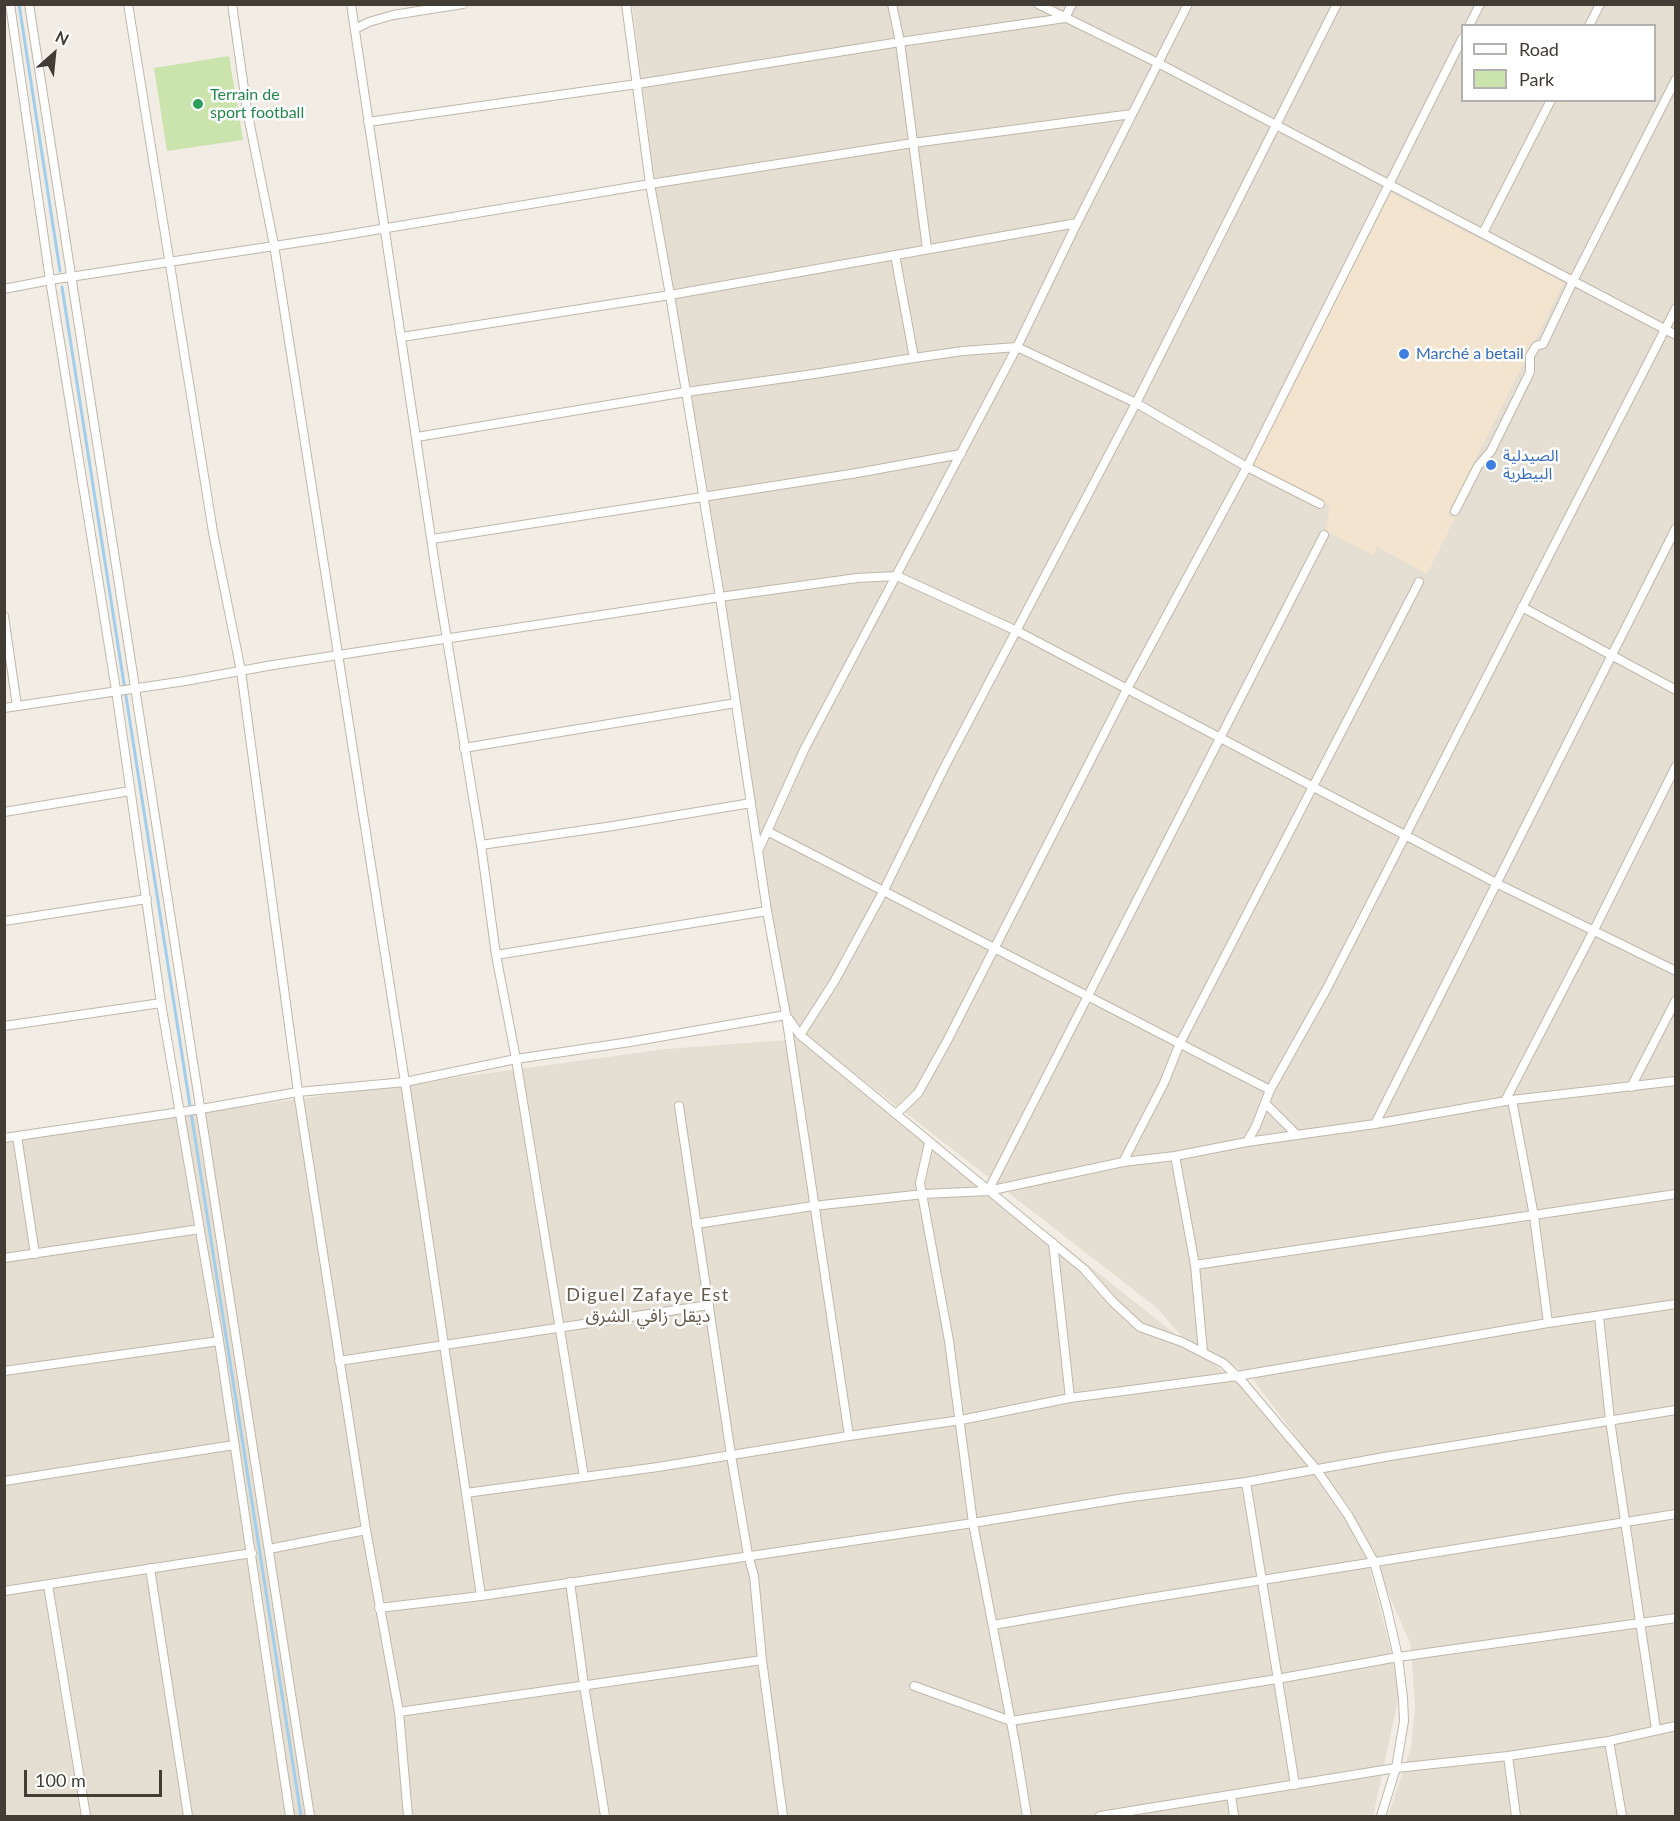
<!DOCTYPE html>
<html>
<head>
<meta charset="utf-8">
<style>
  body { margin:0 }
  #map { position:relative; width:1680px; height:1821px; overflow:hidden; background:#f1ede4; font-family:Lato,sans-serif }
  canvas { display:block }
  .frame { position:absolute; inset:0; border:6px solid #423d34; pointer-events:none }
  .legend { position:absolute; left:1461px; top:24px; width:195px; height:78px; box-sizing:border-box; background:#fff; border:2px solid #b3b1ae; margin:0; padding:8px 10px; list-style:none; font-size:18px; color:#423d34 }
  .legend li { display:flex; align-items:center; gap:12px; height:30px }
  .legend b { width:30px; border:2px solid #b3b1ae }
  .north { position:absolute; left:24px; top:24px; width:60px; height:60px; -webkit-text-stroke:4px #fff; paint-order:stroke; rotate:27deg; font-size:16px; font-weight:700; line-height:24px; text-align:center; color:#423d34 }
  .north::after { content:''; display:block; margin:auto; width:21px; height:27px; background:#423d34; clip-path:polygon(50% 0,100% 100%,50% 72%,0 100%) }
  .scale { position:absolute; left:24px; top:1770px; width:138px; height:27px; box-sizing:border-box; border:3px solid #423d34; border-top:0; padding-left:8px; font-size:18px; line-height:21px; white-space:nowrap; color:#423d34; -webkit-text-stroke:4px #fff; paint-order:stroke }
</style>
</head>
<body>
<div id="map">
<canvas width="1680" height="1821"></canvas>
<div class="frame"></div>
<ul class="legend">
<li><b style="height:8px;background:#fff"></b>Road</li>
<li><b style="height:16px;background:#cbe4ae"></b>Park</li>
</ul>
<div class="north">N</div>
<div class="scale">100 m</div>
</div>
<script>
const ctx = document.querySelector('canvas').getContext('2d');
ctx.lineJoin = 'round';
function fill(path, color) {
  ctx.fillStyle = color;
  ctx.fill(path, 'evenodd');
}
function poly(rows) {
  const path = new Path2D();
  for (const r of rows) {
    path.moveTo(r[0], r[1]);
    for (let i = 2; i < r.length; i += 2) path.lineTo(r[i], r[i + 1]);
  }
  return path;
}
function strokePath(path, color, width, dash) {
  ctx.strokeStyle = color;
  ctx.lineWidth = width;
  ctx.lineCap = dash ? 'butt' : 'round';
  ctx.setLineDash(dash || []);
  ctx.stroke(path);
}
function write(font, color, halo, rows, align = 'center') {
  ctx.font = font + ' Lato,"Noto Sans Arabic",sans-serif';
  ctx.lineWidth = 5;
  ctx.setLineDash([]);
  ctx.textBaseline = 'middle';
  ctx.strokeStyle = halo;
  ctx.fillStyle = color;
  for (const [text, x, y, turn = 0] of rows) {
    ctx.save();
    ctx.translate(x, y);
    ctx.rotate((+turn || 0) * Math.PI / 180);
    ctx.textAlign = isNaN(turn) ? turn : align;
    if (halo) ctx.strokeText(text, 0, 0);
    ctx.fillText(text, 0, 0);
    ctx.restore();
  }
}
fill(poly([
  [632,5,1675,5,1675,1816,1388,1816,1411,1747,1415,1708,1411,1645,1352,1511,1249,1374,1182,1337,1157,1308,782,1017,674,334],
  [1462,26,1654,26,1654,100,1462,100],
  [802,1039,1274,1412,1364,1546,1391,1651,1399,1696,1373,1816,5,1816,4,1139,666,1049]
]), '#e4dfd2');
fill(poly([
  [1391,193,1564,283,1448,514,1455,518,1427,574,1377,547,1373,555,1326,531,1330,506,1252,465]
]), '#f2e4cf');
fill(poly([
  [229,56,243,140,167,151,154,68]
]), '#cbe4ae');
strokePath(poly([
  [19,4,60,271],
  [62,287,301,1816]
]), '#a2cdeb', 3);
const street = poly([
  [10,4,50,280,116,690,161,1003,219,1341,290,1816],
  [29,4,310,1816],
  [128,4,213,532,241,671,298,1092,366,1530,399,1712,408,1816],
  [232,4,247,110,274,245,405,1082,466,1493],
  [351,4,438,585,481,845,496,955,516,1059,584,1477],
  [626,4,650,184,670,295,720,597,767,911,786,1015,849,1436],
  [892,4,900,42,927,249],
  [1038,4,1158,63,1676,335],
  [1469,26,1480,4],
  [1589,26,1600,4],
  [355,29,369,22,393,15,463,4],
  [368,122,637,84,900,42,1065,18,1072,4],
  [1483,233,1551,100],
  [895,255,914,358],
  [4,289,50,280,327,238,650,184,913,143,1132,114],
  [402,337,670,295,1077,223],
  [417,437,686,392,814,374,914,358,963,351,1017,347,1136,403,1247,467,1320,504],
  [1455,511,1478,466,1491,451,1530,372,1530,356,1536,346,1543,344,1573,281,1676,79],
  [432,539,857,473,961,454],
  [1522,607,1676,690],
  [4,616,17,706],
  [4,708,185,681,273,665,720,597,857,578,897,576,1017,631,1498,884,1676,971],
  [464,748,736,703],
  [4,812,130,791],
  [767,831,1270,1090],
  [481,845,613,826,751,803],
  [759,849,805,748,1017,347,1077,223,1188,4],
  [4,921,147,899],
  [496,955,767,911],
  [788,1018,800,1035,1084,1269,1113,1302,1140,1327,1182,1342,1223,1363,1241,1380,1316,1469,1348,1515,1374,1562,1387,1609,1398,1657,1403,1698,1404,1721,1396,1768,1381,1816],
  [4,1026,161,1003],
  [800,1035,834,982,883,892,944,768,1136,403,1337,4],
  [1631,1087,1676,1000],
  [1512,1100,1534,1216,1548,1323],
  [1505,1101,1594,930,1676,766],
  [1265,1103,1297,1135],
  [679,1106,731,1455,748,1555,754,1576,762,1660,783,1816],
  [896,1114,918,1093,946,1043,1127,689,1247,467,1462,39],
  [1375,1124,1676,528],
  [17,1136,35,1254],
  [4,1138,201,1109,298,1092,405,1082,516,1059,630,1042,786,1015],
  [1247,1142,1256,1126,1270,1090,1326,990,1676,308],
  [929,1143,920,1183,949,1341,973,1523,1015,1743,1027,1816],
  [1175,1156,1195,1265,1203,1352],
  [1123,1162,1164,1083,1180,1043,1419,582],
  [988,1191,1324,535],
  [696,1224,813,1206,924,1194,988,1191,1123,1162,1175,1156,1247,1142,1375,1124,1512,1100,1676,1081],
  [1053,1243,1070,1398],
  [4,1258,200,1229],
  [1195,1265,1676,1194],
  [1599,1316,1610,1420,1656,1729],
  [339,1361,709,1305],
  [4,1371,219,1341],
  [1237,1376,1548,1323,1676,1304],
  [4,1481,234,1445],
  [1246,1482,1295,1785],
  [269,1549,366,1530],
  [150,1568,188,1816],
  [570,1582,584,1685,605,1816],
  [48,1585,86,1816],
  [4,1591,252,1553],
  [481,1596,466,1493,658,1467,849,1436,961,1420,1070,1398,1237,1376],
  [379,1608,481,1596,973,1523,1125,1498,1246,1482,1390,1456,1676,1410],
  [993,1625,1143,1599,1676,1514],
  [914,1686,1011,1721,1277,1679,1398,1657,1676,1618],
  [399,1712,762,1660],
  [1609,1741,1622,1816],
  [1508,1756,1516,1816],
  [1231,1795,1234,1816],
  [1100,1816,1396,1768,1508,1756,1609,1741,1676,1726]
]);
strokePath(street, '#bfb7aa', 10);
strokePath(street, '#fff', 8);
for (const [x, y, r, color] of [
  [198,104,6,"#2e9e5b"],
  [1404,354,6,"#3f7fe0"],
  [1491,465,6,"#3f7fe0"]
]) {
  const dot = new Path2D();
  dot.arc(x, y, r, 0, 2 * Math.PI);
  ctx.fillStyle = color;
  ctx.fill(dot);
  strokePath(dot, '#fff', 2);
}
write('16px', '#27864d', '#fff', [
  ["Terrain de",210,95],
  ["sport football",210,113]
], 'left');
write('16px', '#366cbe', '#fff', [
  ["Marché a betail",1416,354],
  ["الصيدلية",1503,456],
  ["البيطرية",1503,474]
], 'left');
ctx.letterSpacing = '1.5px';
write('18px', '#655b4c', '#fff', [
  ["Diguel Zafaye Est",648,1295],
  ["ديقل زافي الشرق",648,1316]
]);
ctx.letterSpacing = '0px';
</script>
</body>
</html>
